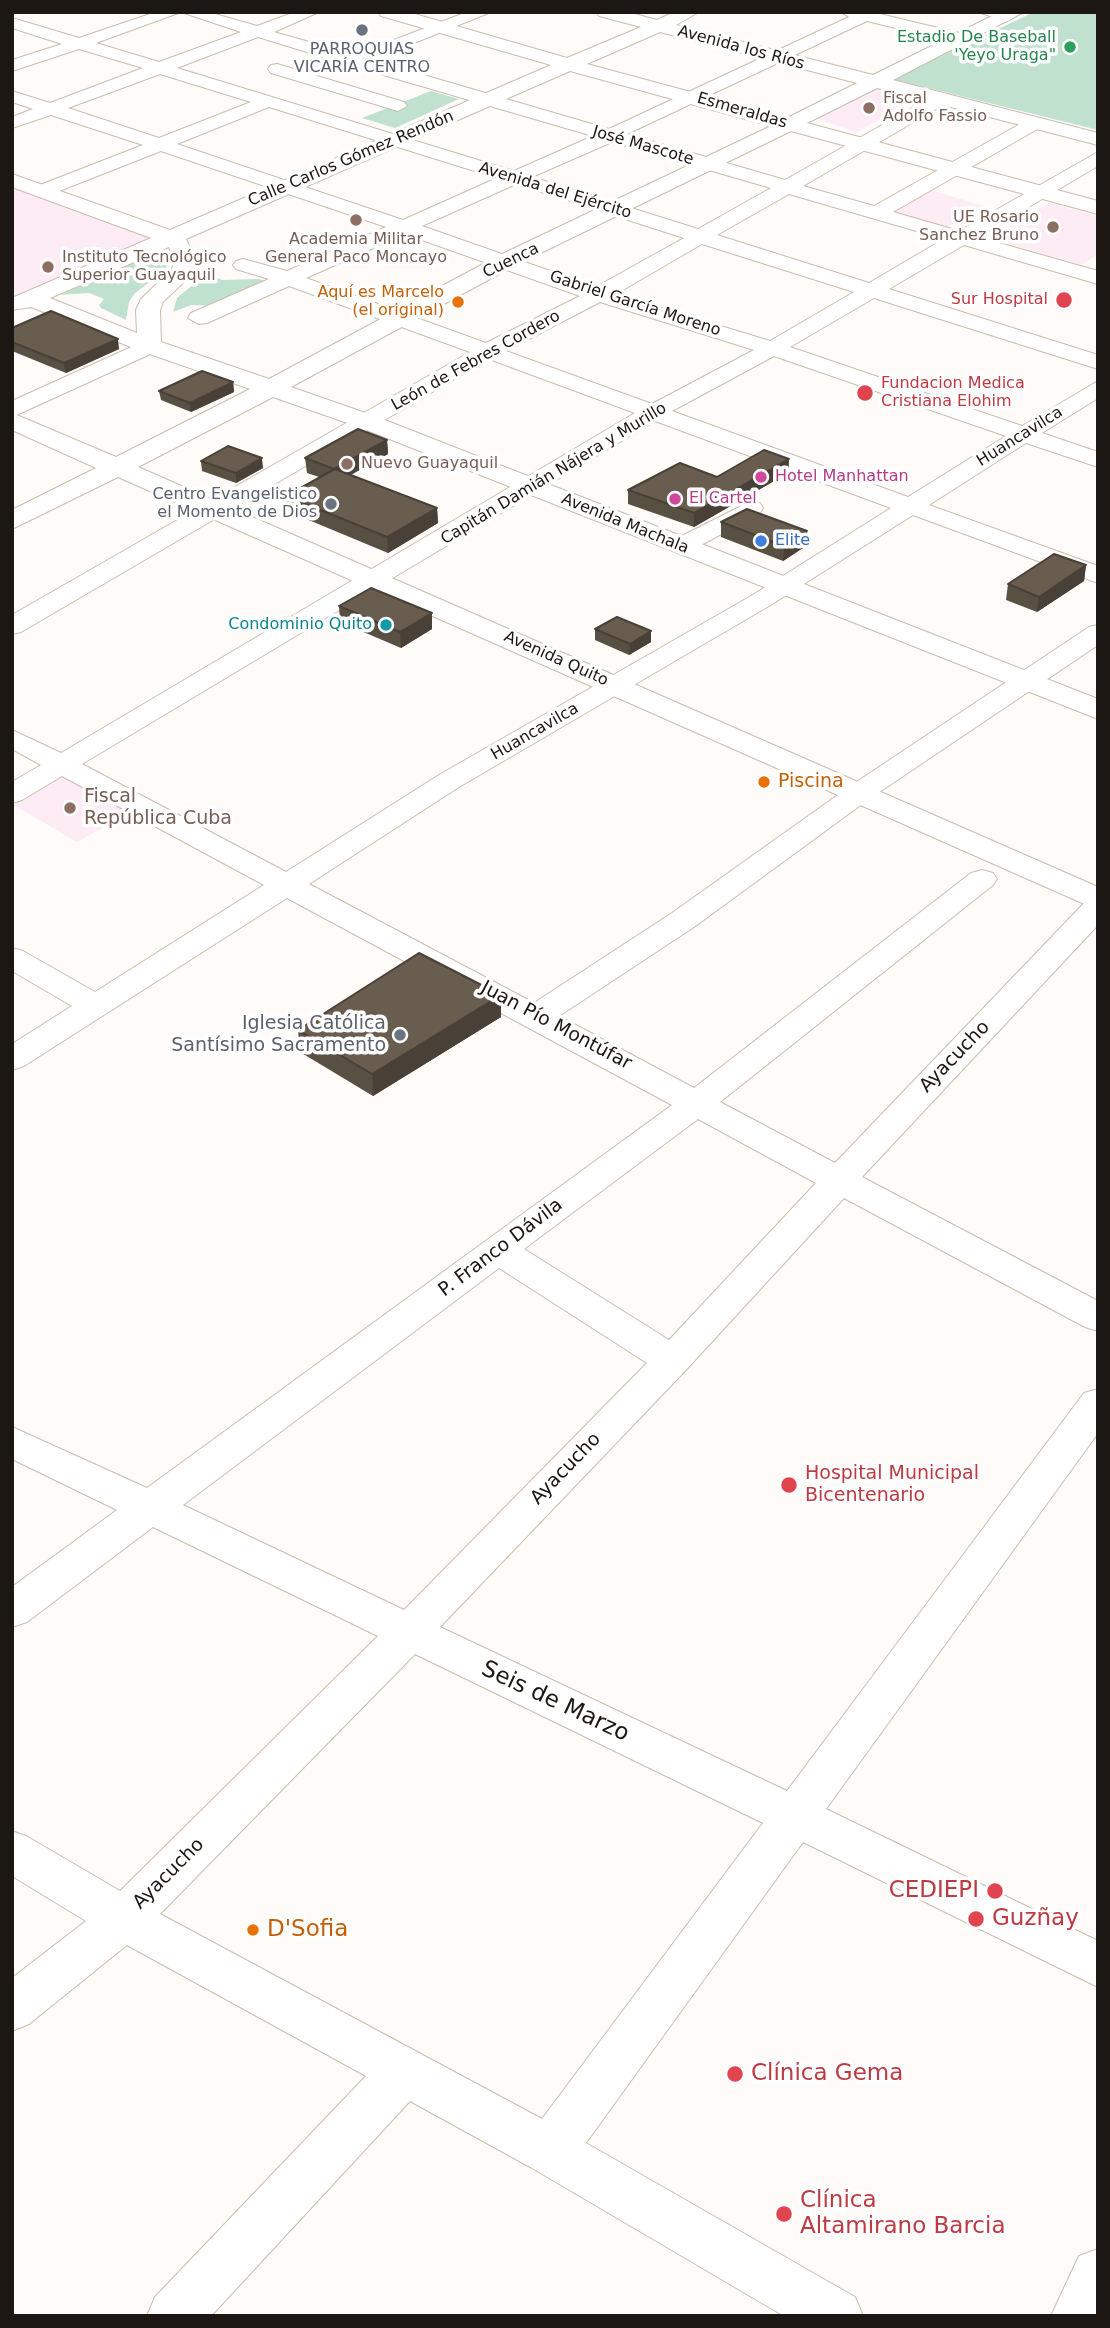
<!DOCTYPE html>
<html>
<head>
<meta charset="utf-8">
<style>
  body { margin:0 }
  #map { position:relative; width:1110px; height:2328px; overflow:hidden; background:#fefbf8; font-family:"DejaVu Sans",sans-serif }
  canvas { display:block }
  .frame { position:absolute; inset:0; border:14px solid #1c1712; pointer-events:none }
</style>
</head>
<body>
<div id="map">
<canvas width="1110" height="2328"></canvas>
<div class="frame"></div>
</div>
<script>
const ctx = document.querySelector('canvas').getContext('2d');
ctx.lineJoin = 'round';
function fill(path, color) {
  ctx.fillStyle = color;
  ctx.fill(path, 'evenodd');
}
function poly(rows) {
  const path = new Path2D();
  for (const r of rows) {
    path.moveTo(r[0], r[1]);
    for (let i = 2; i < r.length; i += 2) path.lineTo(r[i], r[i + 1]);
  }
  return path;
}
function strokePath(path, color, width, dash) {
  ctx.strokeStyle = color;
  ctx.lineWidth = width;
  ctx.lineCap = dash ? 'butt' : 'round';
  ctx.setLineDash(dash || []);
  ctx.stroke(path);
}
function write(font, color, halo, rows, align = 'center') {
  ctx.font = font + ' "DejaVu Sans",sans-serif';
  ctx.lineWidth = 7;
  ctx.setLineDash([]);
  ctx.textBaseline = 'middle';
  ctx.strokeStyle = halo;
  ctx.fillStyle = color;
  for (const [text, x, y, turn = 0] of rows) {
    ctx.save();
    ctx.translate(x, y);
    ctx.rotate((+turn || 0) * Math.PI / 180);
    ctx.textAlign = isNaN(turn) ? turn : align;
    if (halo) ctx.strokeText(text, 0, 0);
    ctx.fillText(text, 0, 0);
    ctx.restore();
  }
}
fill(poly([
  [878,86,922,97,856,132,815,118],
  [12,186,156,237,12,298],
  [927,189,984,206,947,227,887,210],
  [1049,203,1098,216,1098,254,1081,265,990,238],
  [58,773,129,813,77,842,12,804,12,799]
]), '#feecf5');
fill(poly([
  [1034,12,1098,12,1098,130,892,79],
  [431,91,459,99,395,128,362,118],
  [162,250,168,262,165,270,134,294,129,302,126,320,101,308,99,305,104,299,89,293,60,295],
  [207,273,222,280,259,279,271,283,219,306,191,305,173,312,177,298]
]), '#c0e1ce');
const minor = poly([
  [156,12,208,12,257,26,295,12,319,12,274,32,355,55,467,12,491,12,372,60,609,129,849,17,841,12,881,12,880,14,967,35,969,39,961,44,867,21,627,134,785,180,935,95,947,95,950,99,947,103,803,186,874,206,1029,119,1041,119,1044,123,1041,127,893,212,959,231,1098,152,1098,166,978,237,1098,271,1098,284,964,245,889,289,1098,355,1098,369,874,298,790,347,1022,426,1098,381,1098,398,1042,433,1098,452,1098,467,1026,443,929,505,1098,566,1098,583,913,515,769,606,459,787,309,884,534,1003,672,913,849,787,1089,627,1098,625,1098,645,869,799,694,927,559,1016,694,1088,971,873,982,870,993,873,997,879,993,885,720,1102,835,1163,1087,900,1098,898,1098,925,862,1177,1098,1301,1098,1331,1085,1327,844,1198,685,1371,440,1627,787,1791,1084,1393,1098,1389,1098,1433,826,1809,1098,1941,1098,1987,803,1842,586,2143,855,2297,863,2316,784,2316,532,2168,410,2101,211,2316,147,2316,155,2297,366,2076,127,1945,29,2024,12,2031,12,1978,86,1921,12,1876,12,1831,28,1837,120,1891,378,1636,153,1527,27,1622,12,1627,12,1587,117,1510,12,1459,12,1427,147,1488,672,1105,287,898,24,1066,12,1070,12,1044,72,1006,12,971,12,948,23,951,95,992,264,885,62,776,22,800,12,803,12,782,41,765,12,749,12,730,61,753,635,413,489,359,21,632,12,634,12,615,470,352,289,286,207,323,199,324,188,318,191,313,269,279,236,269,233,265,236,261,243,259,287,271,386,227,161,151,49,195,35,195,32,191,35,187,143,145,51,115,12,128,12,117,33,109,12,102,12,91,50,103,143,68,79,49,12,71,12,60,62,44,12,28,12,18,79,38,156,12],
  [181,12,241,32,159,62,96,43,181,12],
  [258,37,349,65,593,136,514,171,177,68,258,37],
  [160,74,251,102,159,138,68,108,160,74],
  [269,107,388,144,497,178,403,220,177,144,269,107],
  [612,142,771,188,698,229,532,177,612,142],
  [516,184,684,238,596,287,422,226,516,184],
  [789,194,944,239,869,283,717,235,789,194],
  [405,234,580,296,486,343,306,278,405,234],
  [702,244,854,292,770,341,616,294,702,244],
  [600,302,754,350,652,404,506,351,600,302],
  [774,356,1006,436,908,497,672,411,774,356],
  [655,421,891,508,751,596,439,775,286,872,82,764,655,421],
  [698,1119,816,1183,669,1340,524,1249,698,1119],
  [499,1268,647,1363,404,1610,183,1505,499,1268],
  [415,1654,763,1823,542,2119,160,1914,415,1654],
  [979,12,1007,12,1014,17,1006,22,979,12],
  [277,64,404,102,407,106,398,111,271,73,268,69,271,65,277,64],
  [149,339,160,346,157,351,12,417,12,401,149,339],
  [751,501,760,503,763,508,760,513,690,551,672,551,668,546,672,541,751,501],
  [1098,2249,1098,2316,1051,2316,1079,2256,1098,2249]
]);
const major = poly([
  [378,12,408,12,567,58,641,27,599,16,596,12,627,12,657,20,674,12,699,12,676,25,873,75,1000,12,1024,12,893,80,1098,133,1098,145,877,88,807,123,1098,201,1098,214,791,131,514,266,291,387,377,417,1098,699,1098,719,359,427,273,397,138,467,1098,887,1098,910,118,477,12,529,12,510,96,468,12,430,12,413,116,457,250,389,141,351,31,307,12,310,12,298,151,238,12,187,12,174,170,230,551,65,381,16,378,12],
  [660,32,857,83,787,118,587,64,660,32],
  [570,71,771,126,498,256,269,379,161,342,160,310,163,302,190,276,196,262,186,239,570,71],
  [169,247,174,262,172,269,141,299,136,310,137,333,50,298,169,247]
]);
strokePath(minor, '#c9bdad', 2);
strokePath(major, '#c9bdad', 2);
fill(minor, '#fff');
fill(major, '#fff');
fill(poly([
  [12,328,119,349,66,373,12,351],
  [233,382,234,392,191,412,161,400,159,391],
  [387,440,388,454,351,475,437,508,438,523,388,553,287,511,286,496,319,477,307,473,305,458],
  [789,459,788,473,694,527,628,504,628,490,717,477],
  [201,461,263,468,236,483,202,471],
  [721,522,807,531,806,546,783,561,721,537],
  [1086,565,1084,581,1037,612,1006,600,1008,584],
  [339,606,432,613,432,629,401,648,340,622],
  [595,629,651,631,651,642,629,655,595,640],
  [501,995,501,1017,373,1096,300,1052,298,1030]
]), '#595044');
fill(poly([
  [118,339,119,349,66,373,64,363],
  [233,382,234,392,191,412,190,403],
  [387,440,388,454,335,483,334,469],
  [262,458,263,468,236,483,236,473],
  [789,459,788,473,694,527,694,513],
  [437,508,438,523,388,553,387,537],
  [807,531,806,546,783,561,784,546],
  [1086,565,1084,581,1037,612,1039,597],
  [432,613,432,629,401,648,400,632],
  [651,631,651,642,629,655,630,644],
  [501,995,501,1017,373,1096,372,1074]
]), '#494137');
const building = poly([
  [51,311,118,339,64,363,12,342,12,328,51,311],
  [202,371,233,382,190,403,159,391,202,371],
  [358,429,387,440,334,469,305,458,358,429],
  [228,446,262,458,236,473,201,461,228,446],
  [764,450,789,459,694,513,628,490,680,463,717,477,764,450],
  [335,469,437,508,387,537,286,496,335,469],
  [747,509,807,531,784,546,721,522,747,509],
  [1054,554,1086,565,1039,597,1008,584,1054,554],
  [371,588,432,613,400,632,339,606,371,588],
  [617,617,651,631,630,644,595,629,617,617],
  [419,953,501,995,372,1074,298,1030,419,953]
]);
fill(building, '#685d4f');
strokePath(building, '#494137', 2);
for (const [x, y, r, color] of [
  [362,30,7,"#6b7280"],
  [1070,47,7,"#2e9e5b"],
  [869,108,7,"#8d6e63"],
  [356,220,7,"#8d6e63"],
  [1053,227,7,"#8d6e63"],
  [48,267,7,"#8d6e63"],
  [1064,300,9,"#e0444e"],
  [458,302,7,"#e8710a"],
  [865,393,9,"#e0444e"],
  [347,464,7,"#8d6e63"],
  [761,477,7,"#d1479c"],
  [675,499,7,"#d1479c"],
  [331,504,7,"#6b7280"],
  [761,541,7,"#3f7fe0"],
  [386,625,7,"#0f9aa8"],
  [764,782,7,"#e8710a"],
  [70,808,7,"#8d6e63"],
  [400,1035,7,"#6b7280"],
  [789,1485,9,"#e0444e"],
  [995,1891,9,"#e0444e"],
  [976,1919,9,"#e0444e"],
  [253,1930,7,"#e8710a"],
  [735,2074,9,"#e0444e"],
  [784,2214,9,"#e0444e"]
]) {
  const dot = new Path2D();
  dot.arc(x, y, r, 0, 2 * Math.PI);
  ctx.fillStyle = color;
  ctx.fill(dot);
  strokePath(dot, '#fff', 2.5);
}
write('16px', '#27864d', '#fff', [
  ["Estadio De Baseball",1056,38],
  ["'Yeyo Uraga\"",1056,56]
], 'right');
write('16px', '#1c1712', '#fff', [
  ["Avenida los Ríos",741,48,15],
  ["Esmeraldas",742,111,16],
  ["José Mascote",643,146,16],
  ["Calle Carlos Gómez Rendón",351,159,-23],
  ["Avenida del Ejército",555,191,17],
  ["Cuenca",511,261,-26],
  ["Gabriel García Moreno",635,304,18],
  ["León de Febres Cordero",476,361,-29],
  ["Huancavilca",1020,437,-32],
  ["Capitán Damián Nájera y Murillo",554,474,-31],
  ["Avenida Machala",625,524,22],
  ["Avenida Quito",556,659,24],
  ["Huancavilca",535,732,-30]
]);
write('16px', '#5b616d', '#fff', [
  ["PARROQUIAS",362,50],
  ["VICARÍA CENTRO",362,68],
  ["Centro Evangelistico",317,495,"right"],
  ["el Momento de Dios",317,513,"right"]
]);
write('16px', '#785e54', '#fff', [
  ["Fiscal",883,99],
  ["Adolfo Fassio",883,117],
  ["UE Rosario",1039,218,"right"],
  ["Sanchez Bruno",1039,236,"right"],
  ["Academia Militar",356,240,"center"],
  ["General Paco Moncayo",356,258,"center"],
  ["Instituto Tecnológico",62,258],
  ["Superior Guayaquil",62,276],
  ["Nuevo Guayaquil",361,464]
], 'left');
write('16px', '#c56008', '#fff', [
  ["Aquí es Marcelo",444,293],
  ["(el original)",444,311]
], 'right');
write('16px', '#be3a42', '#fff', [
  ["Sur Hospital",1048,300],
  ["Fundacion Medica",881,384,"left"],
  ["Cristiana Elohim",881,402,"left"]
], 'right');
write('16px', '#b23c85', '#fff', [
  ["Hotel Manhattan",775,477],
  ["El Cartel",689,499]
], 'left');
write('16px', '#366cbe', '#fff', [
  ["Elite",775,541]
], 'left');
write('16px', '#0d838f', '#fff', [
  ["Condominio Quito",372,625]
], 'right');
write('19px', '#c56008', '#fff', [
  ["Piscina",778,782]
], 'left');
write('19px', '#785e54', '#fff', [
  ["Fiscal",84,797],
  ["República Cuba",84,819]
], 'left');
write('19px', '#5b616d', '#fff', [
  ["Iglesia Católica",386,1024],
  ["Santísimo Sacramento",386,1046]
], 'right');
write('19px', '#1c1712', '#fff', [
  ["Juan Pío Montúfar",556,1026,28],
  ["Ayacucho",955,1057,-46],
  ["P. Franco Dávila",501,1248,-37],
  ["Ayacucho",566,1469,-46],
  ["Ayacucho",169,1874,-45]
]);
write('19px', '#be3a42', '#fff', [
  ["Hospital Municipal",805,1474],
  ["Bicentenario",805,1496]
], 'left');
write('23px', '#1c1712', '#fff', [
  ["Seis de Marzo",555,1702,25]
]);
write('23px', '#be3a42', '#fff', [
  ["CEDIEPI",979,1891,"right"],
  ["Guzñay",992,1919],
  ["Clínica Gema",751,2074],
  ["Clínica",800,2201],
  ["Altamirano Barcia",800,2227]
], 'left');
write('23px', '#c56008', '#fff', [
  ["D'Sofia",267,1930]
], 'left');
</script>
</body>
</html>
